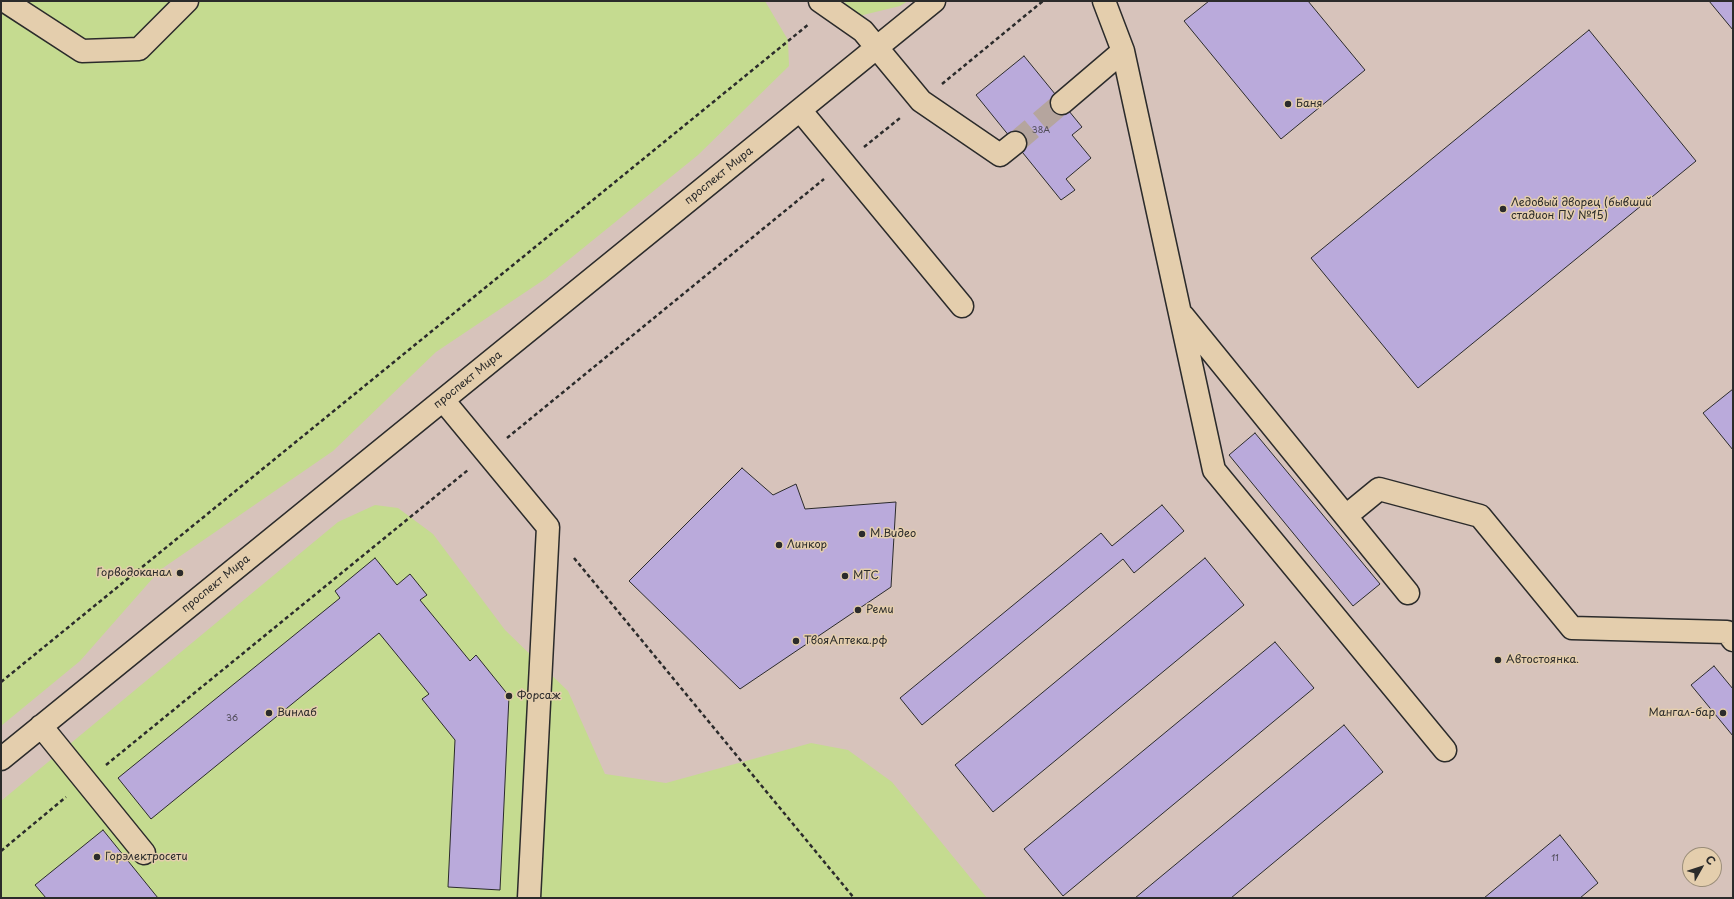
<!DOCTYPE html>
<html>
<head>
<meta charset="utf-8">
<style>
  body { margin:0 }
  #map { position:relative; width:1734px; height:899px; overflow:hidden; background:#d7c3bb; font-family:"Playpen Sans",sans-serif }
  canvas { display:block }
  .frame { position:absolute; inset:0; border:2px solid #2b2b2b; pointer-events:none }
  .north { position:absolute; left:1682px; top:847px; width:40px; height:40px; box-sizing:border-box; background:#e4cead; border:1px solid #9a8d79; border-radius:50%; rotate:51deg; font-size:11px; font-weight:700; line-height:16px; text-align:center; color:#2b2b2b }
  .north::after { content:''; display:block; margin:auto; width:14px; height:18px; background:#2b2b2b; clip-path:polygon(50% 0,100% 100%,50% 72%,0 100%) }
</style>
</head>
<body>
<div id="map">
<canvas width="1734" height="899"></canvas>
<div class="frame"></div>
<div class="north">С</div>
</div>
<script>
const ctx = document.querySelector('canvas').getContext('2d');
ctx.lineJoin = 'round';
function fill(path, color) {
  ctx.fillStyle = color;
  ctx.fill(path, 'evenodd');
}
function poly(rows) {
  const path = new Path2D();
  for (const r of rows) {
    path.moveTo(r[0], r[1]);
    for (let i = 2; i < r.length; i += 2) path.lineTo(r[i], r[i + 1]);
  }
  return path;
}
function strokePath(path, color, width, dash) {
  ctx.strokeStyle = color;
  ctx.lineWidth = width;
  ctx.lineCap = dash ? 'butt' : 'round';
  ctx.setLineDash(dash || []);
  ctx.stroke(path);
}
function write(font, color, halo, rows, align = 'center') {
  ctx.font = font + ' "Playpen Sans",sans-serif';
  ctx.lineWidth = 3;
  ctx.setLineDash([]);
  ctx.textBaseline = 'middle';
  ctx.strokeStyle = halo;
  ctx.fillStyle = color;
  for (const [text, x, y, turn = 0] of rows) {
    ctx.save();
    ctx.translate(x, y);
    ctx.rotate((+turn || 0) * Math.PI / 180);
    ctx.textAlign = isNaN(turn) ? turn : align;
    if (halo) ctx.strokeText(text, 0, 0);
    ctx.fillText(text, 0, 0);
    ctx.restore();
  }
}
fill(poly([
  [1,1,765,1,788,40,789,66,698,155,545,279,436,352,333,451,160,570,80,661,1,726],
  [843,1,908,1,900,6,859,16],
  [375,505,398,508,433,534,505,630,568,691,605,774,666,783,811,743,848,750,892,782,987,898,1,898,1,801,338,522]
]), '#c5db90');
const building = poly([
  [1209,1,1308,1,1365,70,1281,139,1184,21,1209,1],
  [1709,1,1733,1,1733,30,1709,1],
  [1589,30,1696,161,1418,388,1311,258,1589,30],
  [1024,56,1082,127,1072,135,1091,158,1066,179,1075,190,1061,200,976,95,1024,56],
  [1733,389,1733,450,1703,413,1733,389],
  [1255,433,1380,584,1353,606,1229,455,1255,433],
  [742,468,773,495,796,484,805,509,896,502,891,587,740,689,629,581,742,468],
  [1162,505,1184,531,1134,573,1123,559,922,725,900,698,1101,533,1112,546,1162,505],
  [375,558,397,585,410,574,427,595,420,600,470,661,476,655,509,696,500,890,448,887,455,740,422,699,429,694,379,633,151,819,118,778,340,598,335,591,375,558],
  [1205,558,1244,605,993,812,955,765,1205,558],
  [1275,642,1314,688,1063,896,1024,849,1275,642],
  [1714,666,1733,689,1733,736,1691,685,1714,666],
  [1344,725,1383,772,1231,898,1135,898,1344,725],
  [103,830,158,898,46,898,35,885,103,830],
  [1560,835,1598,883,1580,898,1484,898,1560,835]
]);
fill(building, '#baaadb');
strokePath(building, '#2b2b2b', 1);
strokePath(poly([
  [1015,143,1062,103]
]), '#b5a59e', 22, [22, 11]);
const minor = poly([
  [5,1,82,51,139,49,187,1],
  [820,1,863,31,921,101,1000,155,1015,143],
  [1104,1,1123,51,1214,470,1445,750],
  [1062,103,1123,51],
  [800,110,962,306],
  [1183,316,1408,593],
  [443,400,548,527,529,898],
  [1346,516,1379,489,1480,516,1572,628,1727,632,1733,640],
  [41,726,144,853],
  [1,759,934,1]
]);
strokePath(minor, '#2b2b2b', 25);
strokePath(poly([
  [942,84,1043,1],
  [864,147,900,118],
  [507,438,824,179],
  [574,558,854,898],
  [1,682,809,24],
  [106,765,468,470],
  [1,851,66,797]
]), '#2b2b2b', 2.5, [4, 3]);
strokePath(minor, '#e4cead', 22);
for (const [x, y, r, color] of [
  [1288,104,4,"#2b2b2b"],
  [1503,209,4,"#2b2b2b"],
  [862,534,4,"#2b2b2b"],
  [779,545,4,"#2b2b2b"],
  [180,573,4,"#2b2b2b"],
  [845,576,4,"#2b2b2b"],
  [858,610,4,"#2b2b2b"],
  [796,641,4,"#2b2b2b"],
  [1498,660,4,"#2b2b2b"],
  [509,696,4,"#2b2b2b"],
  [269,713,4,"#2b2b2b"],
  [1723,713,4,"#2b2b2b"],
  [97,857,4,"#2b2b2b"]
]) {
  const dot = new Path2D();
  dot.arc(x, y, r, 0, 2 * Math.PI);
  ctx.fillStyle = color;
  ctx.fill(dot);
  strokePath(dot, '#e4cead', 1.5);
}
write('9px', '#4f4b57', null, [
  ["38А",1041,131],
  ["36",232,719],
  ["11",1555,859]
]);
write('11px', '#2b2b2b', '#e4cead', [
  ["Баня",1296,104],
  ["Ледовый дворец (бывший",1511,203],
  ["cтадион ПУ №15)",1511,216],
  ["М.Видео",870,534],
  ["Линкор",787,545],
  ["Горводоканал",172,573,"right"],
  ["МТС",853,576],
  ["Реми",866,610],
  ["ТвояАптека.рф",804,641],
  ["Автостоянка.",1506,660],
  ["Форсаж",517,696],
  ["Винлаб",277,713],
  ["Мангал-бар",1715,713,"right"],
  ["Горэлектросети",105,857]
], 'left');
write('11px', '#2b2b2b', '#e4cead', [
  ["проспект Мира",719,176,-39],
  ["проспект Мира",468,380,-39],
  ["проспект Мира",216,584,-39]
]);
</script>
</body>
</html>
